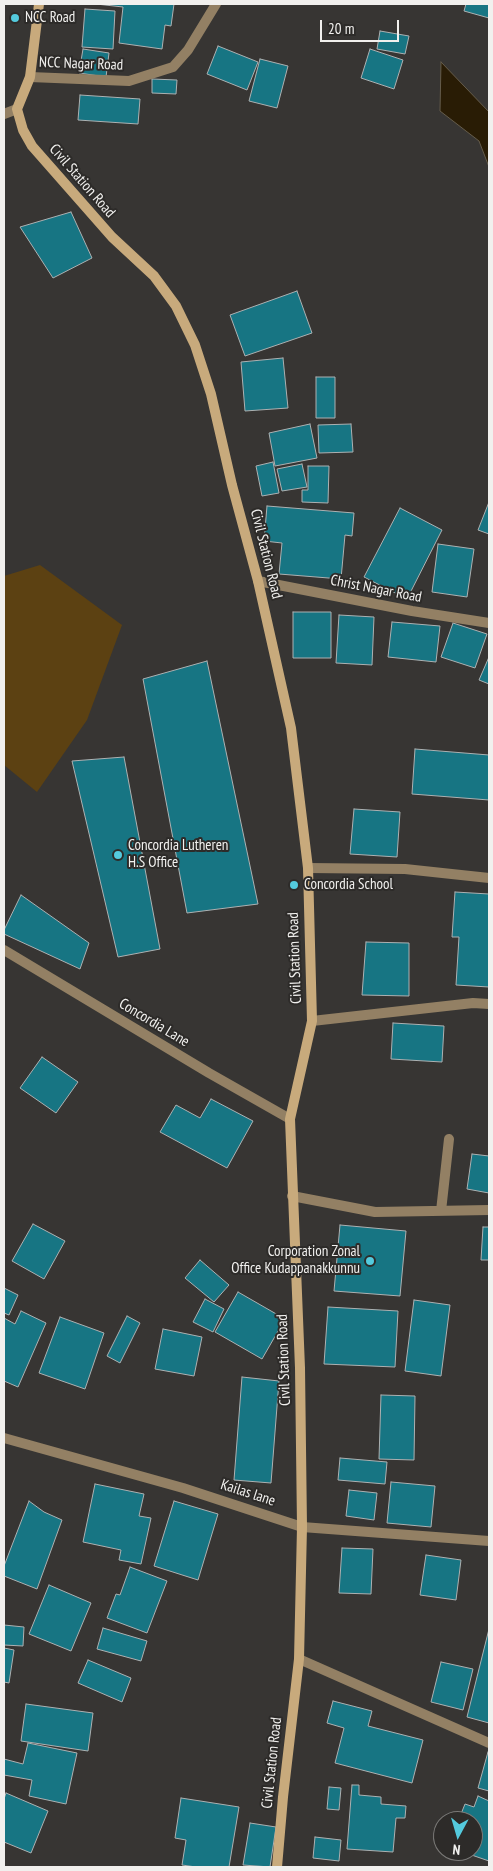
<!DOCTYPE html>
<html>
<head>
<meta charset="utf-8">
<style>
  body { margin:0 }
  #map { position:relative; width:493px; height:1871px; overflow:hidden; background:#373533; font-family:"PT Sans Narrow",sans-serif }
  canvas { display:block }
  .frame { position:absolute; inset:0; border:5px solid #f1f0ee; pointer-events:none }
  .north { position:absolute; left:433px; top:1811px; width:50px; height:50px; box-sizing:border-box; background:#2d2b29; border:1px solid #7b7a78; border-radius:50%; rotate:186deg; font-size:14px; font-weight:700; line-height:20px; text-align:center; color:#f1f0ee }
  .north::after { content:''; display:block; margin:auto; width:18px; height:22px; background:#54cadd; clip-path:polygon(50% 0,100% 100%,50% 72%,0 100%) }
  .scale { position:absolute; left:320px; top:20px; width:79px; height:22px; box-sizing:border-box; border:2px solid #f1f0ee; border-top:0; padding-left:6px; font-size:15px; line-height:18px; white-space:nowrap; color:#f1f0ee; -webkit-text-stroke:4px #2d2b29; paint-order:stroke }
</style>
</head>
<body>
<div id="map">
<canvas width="493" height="1871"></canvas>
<div class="frame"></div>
<div class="north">N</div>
<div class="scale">20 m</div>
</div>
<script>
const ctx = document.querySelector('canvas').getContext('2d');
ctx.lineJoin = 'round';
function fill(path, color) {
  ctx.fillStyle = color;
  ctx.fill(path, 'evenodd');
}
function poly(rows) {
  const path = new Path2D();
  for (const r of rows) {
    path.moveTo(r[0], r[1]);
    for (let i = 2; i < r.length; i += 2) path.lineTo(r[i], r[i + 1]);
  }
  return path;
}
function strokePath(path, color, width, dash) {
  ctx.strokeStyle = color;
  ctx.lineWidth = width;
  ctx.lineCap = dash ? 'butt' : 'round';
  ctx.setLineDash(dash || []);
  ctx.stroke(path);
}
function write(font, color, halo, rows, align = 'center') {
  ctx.font = font + ' "PT Sans Narrow",sans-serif';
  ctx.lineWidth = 4;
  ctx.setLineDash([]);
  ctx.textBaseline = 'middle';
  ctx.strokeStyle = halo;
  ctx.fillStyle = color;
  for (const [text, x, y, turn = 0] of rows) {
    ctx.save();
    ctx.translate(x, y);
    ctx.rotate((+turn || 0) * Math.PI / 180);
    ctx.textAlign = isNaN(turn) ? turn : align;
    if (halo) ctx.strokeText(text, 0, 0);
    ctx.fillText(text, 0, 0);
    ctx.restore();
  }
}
fill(poly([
  [40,565,122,625,87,720,37,792,4,765,4,576]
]), '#5c4112');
const water = poly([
  [441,62,489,112,489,167,479,141,440,111,441,62]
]);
fill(water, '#291c05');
strokePath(water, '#655c4b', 1);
const building = poly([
  [96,4,174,4,171,26,165,25,162,49,119,43,123,7,96,4],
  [466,4,489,4,489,18,464,11,466,4],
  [85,9,115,11,113,49,82,47,85,9],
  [380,31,409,36,405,54,377,49,380,31],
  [218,46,258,62,247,90,207,74,218,46],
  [83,49,109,53,106,77,79,73,83,49],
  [370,49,403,60,394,89,361,78,370,49],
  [260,59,288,66,277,108,249,101,260,59],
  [152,79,177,80,176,94,152,93,152,79],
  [80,95,140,99,138,124,78,120,80,95],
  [71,212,92,258,53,278,20,227,71,212],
  [297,291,312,333,245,356,230,315,297,291],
  [283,358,288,408,245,411,241,362,283,358],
  [316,377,335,377,335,418,316,418,316,377],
  [310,424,317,458,275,466,269,433,310,424],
  [351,424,353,452,319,453,318,425,351,424],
  [273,462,279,493,262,496,256,466,273,462],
  [302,464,307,487,282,491,277,469,302,464],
  [308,466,329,466,328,503,302,502,302,490,308,490,308,466],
  [489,502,489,534,478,530,489,502],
  [267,506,354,513,352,536,345,535,341,579,279,574,282,543,264,541,267,506],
  [400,508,442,530,407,599,364,577,400,508],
  [438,544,474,549,467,597,432,592,438,544],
  [293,612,331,612,331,658,293,658,293,612],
  [339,615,374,617,372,665,336,663,339,615],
  [392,622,440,626,436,662,388,657,392,622],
  [453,623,487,634,475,668,441,657,453,623],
  [489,657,489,684,479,680,489,657],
  [207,661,258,904,187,913,143,679,207,661],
  [415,749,489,755,489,800,412,794,415,749],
  [124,757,160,949,118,957,72,761,124,757],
  [354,809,400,812,397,857,350,854,354,809],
  [455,892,489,894,489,987,456,985,459,937,452,937,455,892],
  [21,895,89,943,80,969,4,934,4,930,21,895],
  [366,942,409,943,409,996,362,995,366,942],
  [393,1023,444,1026,442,1062,391,1059,393,1023],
  [42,1057,78,1082,56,1113,20,1088,42,1057],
  [211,1099,253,1121,227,1168,160,1132,176,1105,200,1118,211,1099],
  [472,1154,489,1156,489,1193,467,1189,472,1154],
  [33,1224,65,1241,44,1279,12,1261,33,1224],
  [340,1225,406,1231,400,1296,334,1291,340,1225],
  [483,1227,489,1227,489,1260,481,1260,483,1227],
  [200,1260,229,1285,214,1302,185,1278,200,1260],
  [4,1288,18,1295,9,1315,4,1313,4,1288],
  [238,1292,285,1319,262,1359,215,1332,238,1292],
  [205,1299,224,1309,213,1332,193,1322,205,1299],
  [414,1300,450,1305,441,1376,405,1371,414,1300],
  [328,1307,398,1311,395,1367,324,1364,328,1307],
  [21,1311,46,1323,18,1387,4,1381,4,1318,15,1324,21,1311],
  [127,1316,140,1323,120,1363,107,1356,127,1316],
  [60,1317,104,1333,85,1389,39,1373,60,1317],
  [163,1329,202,1337,194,1376,155,1369,163,1329],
  [242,1377,279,1381,271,1483,234,1480,242,1377],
  [381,1395,415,1396,414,1460,379,1459,381,1395],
  [340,1458,387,1462,385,1484,338,1480,340,1458],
  [391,1482,435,1486,431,1527,387,1523,391,1482],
  [95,1484,144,1494,139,1516,151,1518,141,1564,119,1560,121,1550,83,1542,95,1484],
  [349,1490,377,1493,374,1520,346,1516,349,1490],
  [29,1501,44,1512,62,1520,37,1589,4,1576,4,1566,29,1501],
  [174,1501,218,1514,198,1580,154,1566,174,1501],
  [342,1548,373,1549,371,1594,339,1593,342,1548],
  [426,1555,461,1560,456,1600,420,1595,426,1555],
  [130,1567,167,1581,147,1633,107,1618,116,1594,120,1595,130,1567],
  [49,1585,91,1603,71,1651,29,1634,49,1585],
  [4,1625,24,1627,23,1646,4,1645,4,1625],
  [103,1628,147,1641,141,1661,97,1649,103,1628],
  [489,1629,489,1723,467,1717,489,1629],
  [4,1648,14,1650,9,1683,4,1682,4,1648],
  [88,1660,131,1678,122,1702,78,1683,88,1660],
  [441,1662,473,1669,463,1710,431,1702,441,1662],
  [333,1701,372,1711,368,1726,423,1740,412,1783,335,1763,344,1728,327,1723,333,1701],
  [26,1704,93,1713,88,1751,21,1741,26,1704],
  [28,1743,77,1753,66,1804,29,1796,32,1780,4,1775,4,1759,23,1764,28,1743],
  [488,1752,489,1752,489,1791,478,1788,488,1752],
  [352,1785,359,1785,359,1795,381,1797,381,1804,406,1806,405,1818,396,1818,393,1852,347,1849,352,1785],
  [329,1787,341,1788,339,1810,327,1809,329,1787],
  [6,1793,48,1811,31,1853,4,1842,4,1799,6,1793],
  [478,1796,489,1801,489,1861,460,1851,473,1851,473,1821,466,1821,468,1816,461,1814,465,1804,474,1807,478,1796],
  [181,1798,239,1807,229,1867,196,1867,182,1865,186,1840,175,1838,181,1798],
  [250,1823,276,1827,270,1867,243,1865,250,1823],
  [315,1837,341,1840,339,1861,313,1858,315,1837]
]);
fill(building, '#177583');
strokePath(building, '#adb1b2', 1);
strokePath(poly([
  [30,77,129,81,173,67,188,50,216,4],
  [4,114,17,109],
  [258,581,412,611,489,623],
  [308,868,405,869,489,878],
  [4,950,209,1073,290,1119],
  [312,1021,473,1003,489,1004],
  [292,1196,375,1212,489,1210],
  [441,1211,449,1139],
  [4,1438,183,1488,302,1527,489,1541],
  [299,1659,489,1743]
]), '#938064', 10);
strokePath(poly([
  [39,4,30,77,17,109,23,130,32,146,112,237,154,276,176,306,195,345,211,394,232,485,258,581,291,728,308,868,312,1021,290,1119,300,1368,302,1527,299,1659,283,1797,277,1867]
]), '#c8aa7c', 10);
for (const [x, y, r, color] of [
  [15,18,5,"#54cadd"],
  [118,855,5,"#54cadd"],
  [294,885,5,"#54cadd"],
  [370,1261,5,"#54cadd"]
]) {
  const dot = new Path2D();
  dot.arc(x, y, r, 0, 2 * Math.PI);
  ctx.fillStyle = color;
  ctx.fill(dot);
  strokePath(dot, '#2d2b29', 2);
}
write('15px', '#f1f0ee', '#2d2b29', [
  ["NCC Road",25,18],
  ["Concordia Lutheren",128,846],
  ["H.S Office",128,863],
  ["Concordia School",304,885],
  ["Corporation Zonal",360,1252,"right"],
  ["Office Kudappanakkunnu",360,1269,"right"]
], 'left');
write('15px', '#f1f0ee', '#2d2b29', [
  ["NCC Nagar Road",81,64,2],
  ["Civil Station Road",82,181,49],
  ["Civil Station Road",266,554,76],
  ["Christ Nagar Road",376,589,11],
  ["Civil Station Road",295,958,-92],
  ["Concordia Lane",154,1023,31],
  ["Civil Station Road",284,1360,-92],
  ["Kailas lane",248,1493,18],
  ["Civil Station Road",272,1763,-84]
]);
</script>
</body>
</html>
